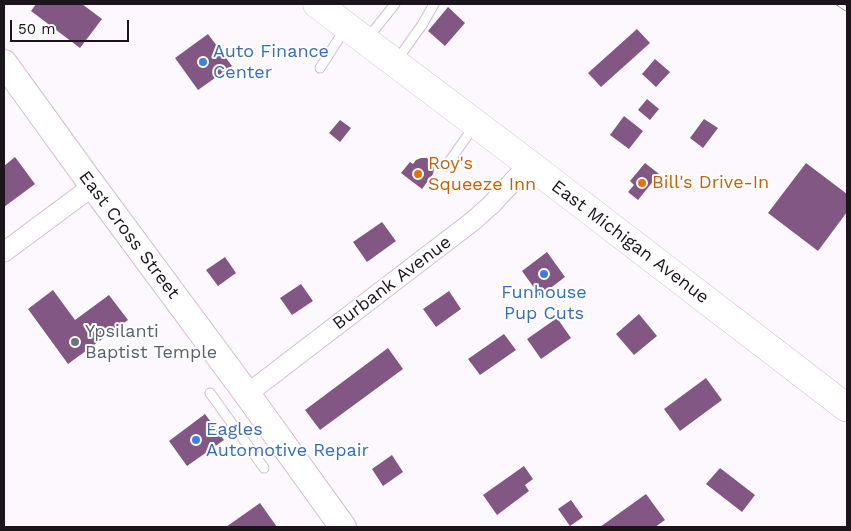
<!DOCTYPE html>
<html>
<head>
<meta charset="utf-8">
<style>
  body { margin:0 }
  #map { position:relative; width:851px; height:531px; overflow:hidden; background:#fdf8fd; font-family:"Work Sans",sans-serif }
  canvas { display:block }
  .frame { position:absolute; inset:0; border:5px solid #1d151e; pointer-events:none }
  .scale { position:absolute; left:10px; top:20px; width:119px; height:22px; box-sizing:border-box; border:2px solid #1d151e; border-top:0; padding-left:6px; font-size:15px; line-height:18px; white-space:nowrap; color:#1d151e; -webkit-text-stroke:4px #fff; paint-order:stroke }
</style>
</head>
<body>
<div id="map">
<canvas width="851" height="531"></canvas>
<div class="frame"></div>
<div class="scale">50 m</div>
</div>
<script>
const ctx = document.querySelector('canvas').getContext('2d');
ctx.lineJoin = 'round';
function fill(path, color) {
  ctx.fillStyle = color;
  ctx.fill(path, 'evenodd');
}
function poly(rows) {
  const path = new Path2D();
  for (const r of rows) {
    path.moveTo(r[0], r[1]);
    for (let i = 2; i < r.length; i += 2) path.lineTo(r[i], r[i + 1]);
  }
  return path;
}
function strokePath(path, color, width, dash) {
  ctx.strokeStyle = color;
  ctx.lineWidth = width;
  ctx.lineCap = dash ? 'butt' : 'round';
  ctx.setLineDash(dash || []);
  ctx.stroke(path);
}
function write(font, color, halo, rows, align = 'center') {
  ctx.font = font + ' "Work Sans",sans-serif';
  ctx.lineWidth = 4;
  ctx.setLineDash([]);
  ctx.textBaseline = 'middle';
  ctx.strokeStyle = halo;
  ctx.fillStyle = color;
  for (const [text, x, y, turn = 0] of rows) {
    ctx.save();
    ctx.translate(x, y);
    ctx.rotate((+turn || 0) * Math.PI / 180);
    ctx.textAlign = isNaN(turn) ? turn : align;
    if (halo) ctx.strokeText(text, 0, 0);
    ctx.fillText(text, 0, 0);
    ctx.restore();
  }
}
fill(poly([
  [36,4,82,4,102,19,80,48,31,11],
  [448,7,465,23,445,46,428,31],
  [637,29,650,43,601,87,588,73],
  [208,34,232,66,198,90,175,58],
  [655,59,670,72,656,87,642,74],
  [647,99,659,109,650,120,638,110],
  [624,116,643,131,629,149,610,135],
  [704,119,718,128,703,148,690,138],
  [340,120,351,128,340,142,329,133],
  [15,157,35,184,4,207,4,166],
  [421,158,427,158,433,164,434,169,433,174,422,189,401,173,410,162,413,164,416,160],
  [645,163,659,174,638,200,628,192,634,185,630,181],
  [806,163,847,194,847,212,818,251,768,213],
  [382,222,396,241,367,262,353,242],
  [547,252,565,277,540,296,522,271],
  [225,257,236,273,218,286,206,270],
  [301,284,313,301,292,315,280,298],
  [53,290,75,320,109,295,128,320,68,364,28,309],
  [449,291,461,309,436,327,423,309],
  [639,314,657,336,634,355,616,334],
  [557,318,571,338,541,359,527,339],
  [504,334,516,350,480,375,468,359],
  [388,348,403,369,320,430,305,410],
  [706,378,722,400,680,431,664,409],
  [205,414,224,440,187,466,169,441],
  [392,455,403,472,383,486,372,469],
  [524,466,533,479,525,485,529,491,497,515,483,495],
  [720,468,755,495,742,512,706,484],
  [646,494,665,520,655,527,600,527],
  [571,500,583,517,570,526,558,509],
  [260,503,277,527,226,527]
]), '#825784');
const lane = poly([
  [367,39,395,4],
  [397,60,422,25,434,4],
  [320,68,345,29],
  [446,166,475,125],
  [210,393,264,468]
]);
const street = poly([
  [4,252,93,186],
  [247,394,473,221,491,205,529,164]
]);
const secondary = poly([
  [4,63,93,186,247,394,343,527]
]);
const primary = poly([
  [317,4,529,164,847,408]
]);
strokePath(lane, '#d4bcd5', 11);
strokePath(street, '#d4bcd5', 21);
strokePath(secondary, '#d4bcd5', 28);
strokePath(primary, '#d4bcd5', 29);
strokePath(lane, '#fff', 9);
strokePath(street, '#fff', 19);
strokePath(secondary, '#fff', 26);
strokePath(primary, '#fff', 28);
const rail = poly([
  [839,4,847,9]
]);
strokePath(rail, '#8b858c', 5.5);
strokePath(rail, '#fff', 4, [11]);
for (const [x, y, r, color] of [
  [203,62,5,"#3f7fe0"],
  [418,174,5,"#e8710a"],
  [642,183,5,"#e8710a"],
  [544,274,5,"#3f7fe0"],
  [75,342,5,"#6b7280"],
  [196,440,5,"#3f7fe0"]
]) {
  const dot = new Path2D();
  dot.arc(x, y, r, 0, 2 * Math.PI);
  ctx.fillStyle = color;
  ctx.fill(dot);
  strokePath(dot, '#fff', 2);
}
write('18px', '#366cbe', '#fff', [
  ["Auto Finance",213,52],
  ["Center",213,73],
  ["Funhouse",544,293,"center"],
  ["Pup Cuts",544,314,"center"],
  ["Eagles",206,430],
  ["Automotive Repair",206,451]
], 'left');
write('18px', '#c56008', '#fff', [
  ["Roy's",428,164],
  ["Squeeze Inn",428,185],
  ["Bill's Drive-In",652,183]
], 'left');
write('18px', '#1d151e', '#fff', [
  ["East Cross Street",129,235,53],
  ["East Michigan Avenue",630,242,37],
  ["Burbank Avenue",392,283,-37]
]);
write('18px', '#5b616d', '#fff', [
  ["Ypsilanti",85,332],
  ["Baptist Temple",85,353]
], 'left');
</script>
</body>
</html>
